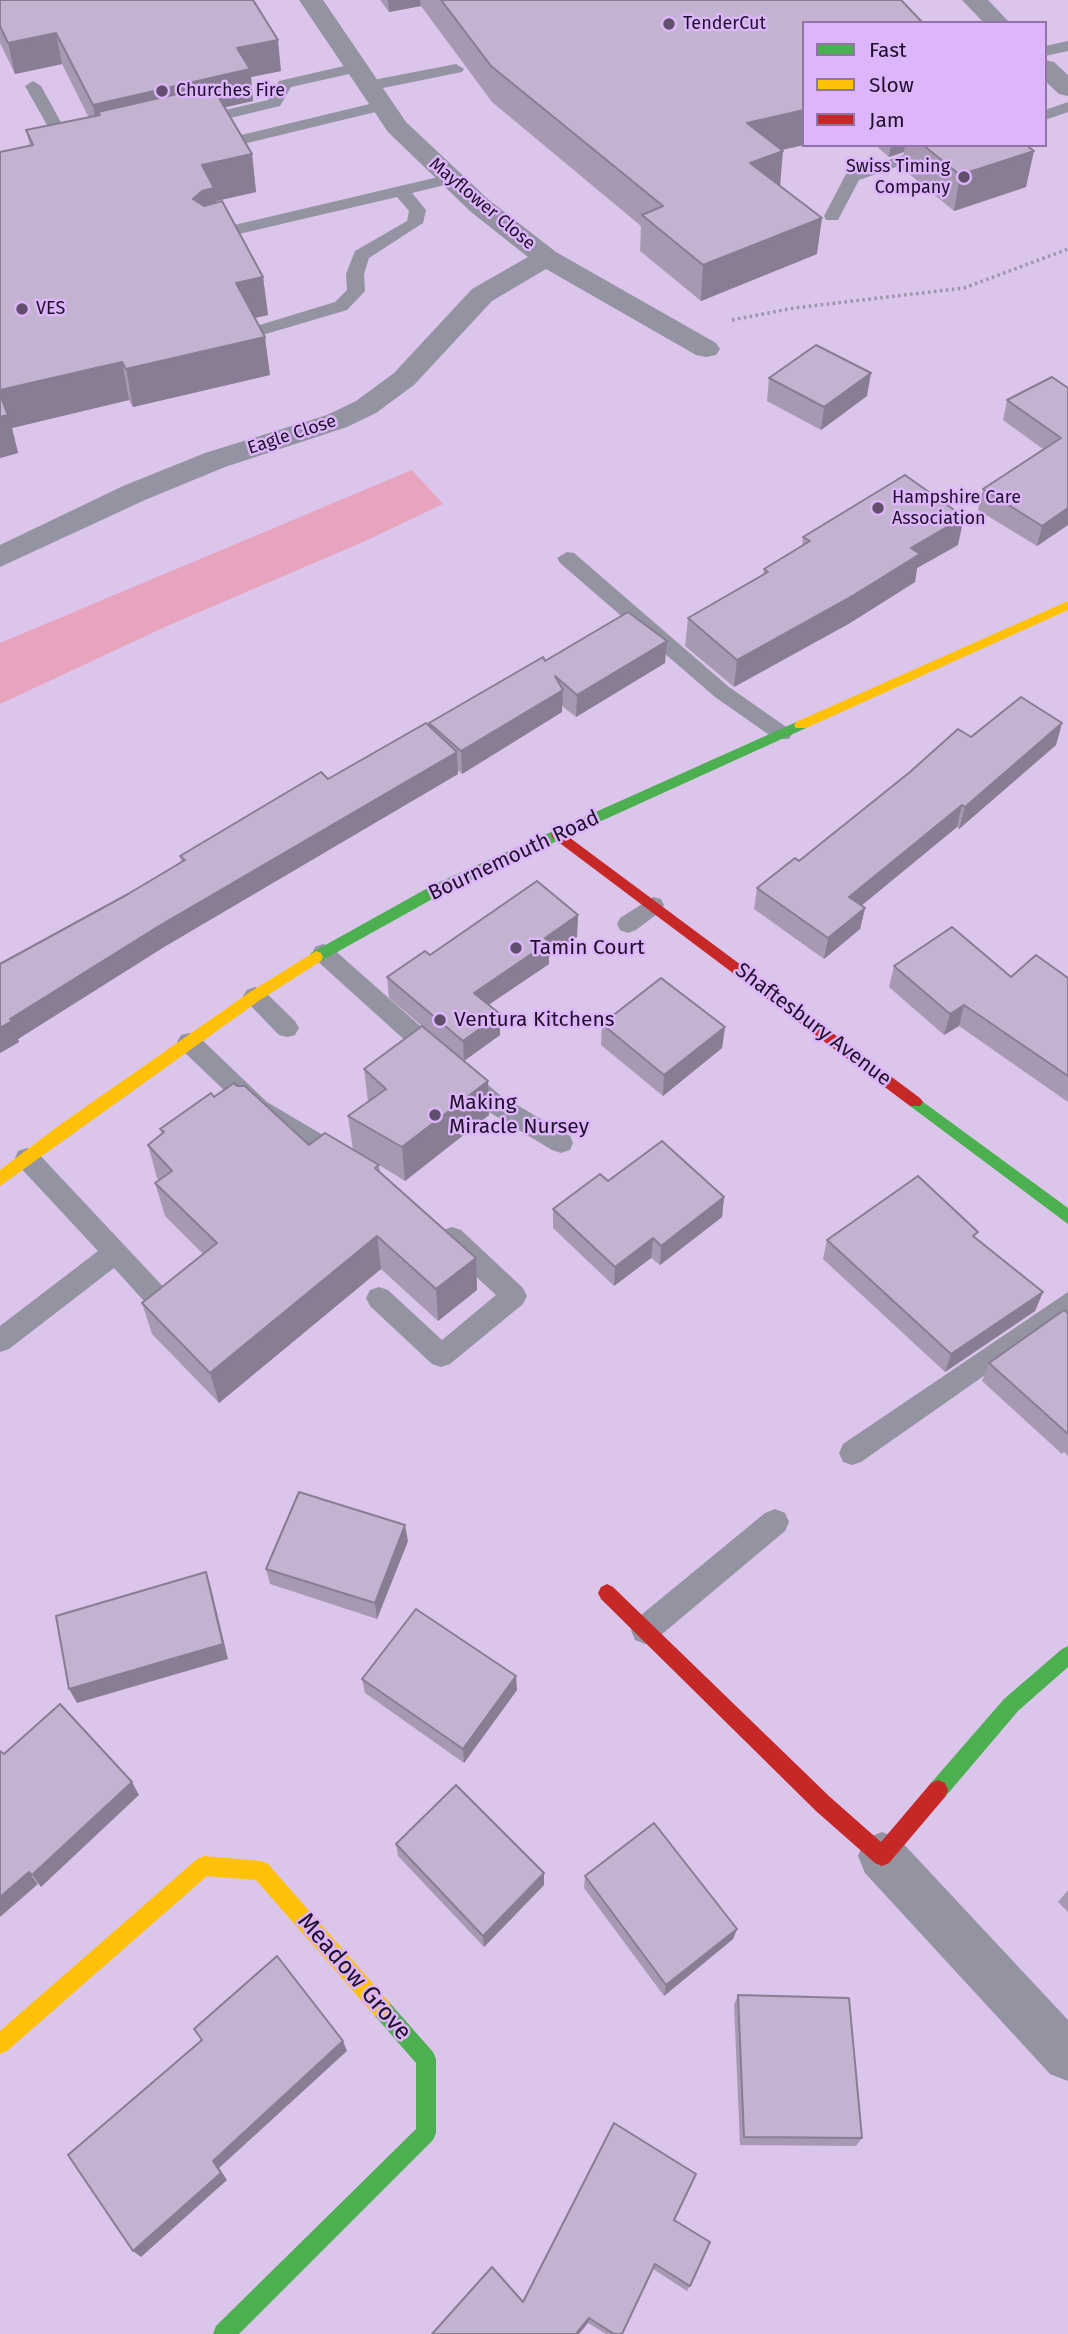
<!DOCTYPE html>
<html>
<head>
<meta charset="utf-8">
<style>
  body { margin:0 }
  #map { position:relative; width:1068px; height:2334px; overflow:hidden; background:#dbc5eb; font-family:"Fira Sans",sans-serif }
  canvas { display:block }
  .legend { position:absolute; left:802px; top:21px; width:245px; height:126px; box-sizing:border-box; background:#ddb5fb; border:2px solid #9173a7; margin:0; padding:9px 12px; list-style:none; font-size:21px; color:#1f1029 }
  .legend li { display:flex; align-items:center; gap:14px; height:35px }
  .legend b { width:35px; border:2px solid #9173a7 }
</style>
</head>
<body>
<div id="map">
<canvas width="1068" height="2334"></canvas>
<ul class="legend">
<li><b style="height:9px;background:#4caf50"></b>Fast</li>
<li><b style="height:9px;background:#ffc107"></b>Slow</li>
<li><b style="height:9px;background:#c62828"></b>Jam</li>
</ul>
</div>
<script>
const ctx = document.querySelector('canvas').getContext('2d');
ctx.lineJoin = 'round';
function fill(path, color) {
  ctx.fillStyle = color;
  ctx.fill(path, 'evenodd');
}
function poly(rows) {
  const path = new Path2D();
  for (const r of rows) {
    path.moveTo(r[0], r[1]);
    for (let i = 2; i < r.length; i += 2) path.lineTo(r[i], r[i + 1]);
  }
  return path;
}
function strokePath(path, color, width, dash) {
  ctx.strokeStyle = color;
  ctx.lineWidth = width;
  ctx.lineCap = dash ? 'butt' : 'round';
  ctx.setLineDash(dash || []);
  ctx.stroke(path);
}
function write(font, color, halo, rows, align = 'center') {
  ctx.font = font + ' "Fira Sans",sans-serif';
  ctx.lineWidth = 5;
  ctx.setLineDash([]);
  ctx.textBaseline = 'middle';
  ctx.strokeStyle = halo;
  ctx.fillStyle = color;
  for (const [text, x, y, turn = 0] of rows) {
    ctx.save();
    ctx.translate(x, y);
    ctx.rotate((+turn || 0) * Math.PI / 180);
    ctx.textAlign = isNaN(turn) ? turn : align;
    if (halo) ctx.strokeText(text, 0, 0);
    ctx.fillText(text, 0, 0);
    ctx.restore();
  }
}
fill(poly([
  [412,470,443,504,363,542,167,626,0,704,0,643]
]), '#e8a3be');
strokePath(poly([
  [732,320,794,308,964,288,1068,249]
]), '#9a95a8', 3.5, [2.5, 3.5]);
fill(poly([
  [1068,41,1068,51,1045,56,1045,46,1068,41],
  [357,63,363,65,363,71,291,87,280,106,197,126,189,121,191,118,268,100,279,81,357,63],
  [456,64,464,69,462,72,368,91,360,86,368,81,456,64],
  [33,81,41,86,68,135,86,140,86,146,56,141,25,86,33,81],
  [382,101,390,106,388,109,239,145,231,140,233,137,382,101],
  [1068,102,1068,112,1045,120,1045,110,1068,102],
  [934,145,959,145,859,180,838,220,826,220,824,216,846,174,934,145],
  [451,174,459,179,457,182,412,193,426,210,423,223,369,258,364,274,365,291,347,310,259,336,253,335,250,331,253,327,335,302,347,290,346,274,355,251,407,221,409,211,397,197,209,241,201,236,209,231,451,174],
  [567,552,574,553,729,687,789,729,792,734,789,739,775,739,715,697,560,563,557,558,567,552],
  [653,897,661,899,664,905,661,911,636,930,628,933,620,930,617,924,620,918,653,897],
  [323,944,331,947,445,1048,449,1055,445,1062,437,1064,429,1062,315,959,312,953,315,947,323,944],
  [255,987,263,990,295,1021,299,1028,295,1035,287,1037,279,1035,247,1002,243,996,247,990,255,987],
  [189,1033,197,1035,267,1102,350,1151,353,1158,350,1165,341,1168,332,1165,251,1116,181,1049,177,1042,181,1035,189,1033],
  [465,1069,473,1072,500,1095,570,1136,573,1143,570,1150,561,1153,552,1150,484,1109,453,1079,457,1072,465,1069],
  [27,1148,36,1151,171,1295,175,1303,171,1311,162,1314,153,1311,114,1268,9,1349,0,1352,0,1326,98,1251,18,1165,15,1158,18,1151,27,1148],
  [452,1227,461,1230,523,1288,527,1296,523,1304,450,1364,441,1367,432,1364,370,1306,366,1298,370,1290,379,1287,388,1290,442,1340,496,1295,443,1246,439,1238,443,1230,452,1227],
  [1068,1292,1068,1317,861,1462,852,1465,843,1462,839,1453,843,1444,1068,1292],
  [775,1509,785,1513,789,1522,785,1531,655,1640,645,1644,635,1640,631,1630,635,1620,765,1513,775,1509]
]), '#9493a1');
fill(poly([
  [299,0,323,0,406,122,489,200,556,252,716,343,720,349,716,355,706,357,696,355,546,269,492,301,414,385,376,413,347,427,225,467,145,500,0,567,0,545,123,486,205,453,327,415,356,401,394,373,472,289,528,257,471,212,388,132,299,0],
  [962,0,988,0,1010,23,984,23,962,0],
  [1045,60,1054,62,1068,75,1068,96,1059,94,1045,81,1045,60],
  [882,1832,899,1839,1068,2020,1068,2081,1050,2074,865,1873,858,1856,865,1839,882,1832]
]), '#9493a1');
fill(poly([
  [801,720,808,725,806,728,445,892,321,961,311,961,309,957,311,953,435,884,801,720],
  [915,1096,1068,1208,1068,1224,910,1106,907,1102,910,1098,915,1096],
  [1068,1646,1068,1667,1018,1711,945,1797,938,1800,931,1797,928,1790,931,1783,1004,1699,1062,1649,1068,1646],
  [382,1999,389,2002,433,2052,436,2059,436,2133,433,2140,239,2334,213,2334,216,2326,416,2129,416,2063,375,2016,372,2009,375,2002,382,1999]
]), '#4caf50');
fill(poly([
  [1068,601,1068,610,806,728,796,728,794,725,796,722,1068,601],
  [316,951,321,953,323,957,321,961,260,1000,0,1186,0,1170,61,1124,250,992,316,951],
  [204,1856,261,1861,268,1864,389,2002,392,2009,389,2016,382,2019,375,2016,256,1880,207,1876,7,2051,0,2054,0,2031,197,1859,204,1856]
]), '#ffc107');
fill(poly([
  [558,829,920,1098,923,1102,920,1106,910,1106,553,838,551,834,553,830,558,829],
  [607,1584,613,1587,830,1797,881,1842,931,1783,938,1780,945,1783,948,1790,945,1797,889,1863,882,1866,875,1863,816,1811,601,1599,598,1593,601,1587,607,1584]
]), '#c62828');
fill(poly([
  [0,0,281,71,251,77,253,101,225,107,252,154,256,192,216,201,216,203,263,277,268,315,255,318,270,375,133,407,129,400,12,428,18,453,0,458,30,146,26,130,89,118,62,64,15,74,0,43],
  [380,0,901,0,782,150,780,186,817,254,701,301,640,251,641,226,492,102,421,6,389,12],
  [875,145,1026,145,1026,187,954,211,902,168,904,152,889,157],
  [769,378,867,396,821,430,767,401],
  [1068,388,1068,525,1037,546,978,510,983,489,1043,449,1003,420,1007,400],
  [803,537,958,545,917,568,915,582,850,623,734,687,685,646,688,618,763,574,764,569,802,546],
  [545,661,665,663,576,717,562,706,562,712,462,774,458,770,458,774,164,947,18,1039,19,1042,0,1053,128,894,181,862,180,856,328,779,429,725,429,723],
  [1062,723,1056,745,959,829,957,827,861,906,865,908,860,929,824,959,754,909,757,888,799,861,910,772,971,737],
  [578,915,577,937,549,957,549,964,488,1005,500,1014,500,1035,464,1061,489,1115,405,1181,379,1165,380,1172,476,1258,477,1290,438,1321,381,1269,219,1403,152,1334,142,1303,203,1254,165,1216,155,1183,159,1181,157,1178,148,1145,162,1134,160,1129,214,1097,237,1086,309,1145,353,1150,348,1116,368,1102,364,1069,456,1055,389,998,387,977,430,955],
  [894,966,1011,977,1068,978,1068,1102,959,1026,944,1035,889,987],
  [602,1024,725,1027,722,1048,663,1096,601,1045],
  [608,1181,724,1197,722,1217,660,1265,651,1258,614,1286,553,1228,553,1209],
  [827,1240,1043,1292,1035,1311,945,1372,823,1259],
  [1068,1313,1068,1456,1064,1452,1062,1454,982,1381,989,1363],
  [408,1541,377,1619,270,1584,266,1569],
  [362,1679,517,1690,464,1763,365,1693],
  [396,1844,544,1873,544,1885,484,1947,398,1856],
  [585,1876,737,1929,733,1939,664,1996,584,1888],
  [1068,1890,1068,1912,1058,1902],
  [738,1995,862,2138,856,2146,740,2145,734,2005],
  [674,2220,690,2286,687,2291,653,2269,622,2334,606,2334,588,2323,523,2302]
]), '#a899b3');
fill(poly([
  [388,0,420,0,421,6,389,12],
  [56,33,62,64,15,74,8,43],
  [278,40,281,71,251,77,253,101,104,135,100,115,98,112,102,135,98,136,93,105,237,48],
  [804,110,804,145,743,159,747,123],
  [891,145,905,145,904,152,889,157],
  [783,151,780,186,750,163],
  [1034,151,1026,187,954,211,960,175],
  [252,154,256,192,216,201,220,226,193,199,202,165],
  [822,218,817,254,701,301,703,265],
  [263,277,268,315,241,321,236,283],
  [265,337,270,375,133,407,126,369],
  [122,362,129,400,12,428,18,453,0,458,0,390],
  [871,373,867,396,821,430,824,407],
  [1068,508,1068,525,1037,546,1042,526],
  [964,517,958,545,917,568,915,582,850,623,734,687,737,660,911,548],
  [667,641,665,663,576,717,577,695],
  [563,690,562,712,462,774,461,751],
  [1062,723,1056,745,959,829,965,807],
  [457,752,458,774,164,947,18,1039,19,1042,0,1053,0,1028,10,1019,159,926],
  [962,805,957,827,845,919,849,897],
  [865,908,860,929,824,959,828,938],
  [578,915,577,937,549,957,549,964,475,1014,474,993,545,938],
  [964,1005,959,1026,944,1035,950,1014],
  [500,1014,500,1035,464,1061,463,1041],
  [725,1027,722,1048,663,1096,664,1075],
  [488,1081,489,1115,405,1181,402,1147],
  [724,1197,722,1217,660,1265,661,1246],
  [377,1236,381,1269,219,1403,210,1373],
  [653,1238,651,1258,614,1286,615,1267],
  [476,1258,477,1290,438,1321,436,1289],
  [1043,1292,1035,1311,945,1372,951,1354],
  [405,1525,408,1541,377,1619,375,1603],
  [206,1572,211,1588,228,1659,77,1703,69,1689],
  [516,1676,517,1690,464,1763,463,1749],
  [132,1782,139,1795,41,1887,32,1875],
  [29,1872,38,1884,0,1917,0,1897],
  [544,1873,544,1885,484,1947,483,1936],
  [737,1929,733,1939,664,1996,666,1985],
  [343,2041,347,2051,219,2168,227,2180,141,2257,133,2251,213,2161],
  [589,2318,588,2323,579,2334,576,2334]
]), '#887d92');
const building = poly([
  [0,0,253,0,278,40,237,48,250,69,93,105,56,33,8,43,0,26,0,0],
  [441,0,901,0,923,23,804,23,804,110,747,123,783,151,750,163,822,218,703,265,642,215,663,206,491,66,441,0],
  [212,86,252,154,202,165,214,188,202,191,193,199,204,206,222,201,263,277,236,283,265,337,126,369,122,362,0,390,0,152,33,145,26,130,100,115,98,112,212,86],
  [923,145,1026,145,1034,151,960,175,923,145],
  [816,345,871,373,824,407,769,378,816,345],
  [1052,377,1068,388,1068,508,1042,526,983,489,1061,438,1007,400,1052,377],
  [0,395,8,415,0,417,0,395],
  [905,475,964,517,911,548,920,554,854,595,737,660,688,618,768,572,764,569,810,541,803,537,905,475],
  [628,612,667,641,577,695,555,676,563,690,461,751,429,723,543,657,545,661,628,612],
  [1021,697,1062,723,965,807,962,805,849,897,865,908,828,938,757,888,795,858,799,861,910,772,958,729,971,737,1021,697],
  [426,723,457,752,159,926,10,1019,12,1021,0,1028,0,964,128,894,185,860,180,856,321,772,328,779,426,723],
  [537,881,578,915,545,938,549,942,474,993,500,1014,463,1041,387,977,425,951,430,955,537,881],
  [952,927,1011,977,1036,955,1068,978,1068,1076,964,1005,950,1014,894,966,952,927],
  [661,978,725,1027,664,1075,602,1024,661,978],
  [422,1026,488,1081,402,1147,348,1116,386,1089,364,1069,422,1026],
  [234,1083,237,1086,245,1086,309,1145,325,1133,379,1165,375,1168,476,1258,436,1289,377,1236,210,1373,142,1303,217,1243,155,1183,172,1171,148,1145,164,1132,160,1129,211,1093,214,1097,234,1083],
  [662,1141,724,1197,661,1246,653,1238,615,1267,553,1209,600,1174,608,1181,662,1141],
  [918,1176,978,1232,973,1236,1043,1292,951,1354,827,1240,918,1176],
  [1064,1310,1068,1313,1068,1434,989,1363,1064,1310],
  [299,1492,405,1525,375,1603,266,1569,299,1492],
  [206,1572,223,1644,69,1689,56,1616,206,1572],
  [416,1609,516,1676,463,1749,362,1679,416,1609],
  [60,1704,132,1782,32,1875,29,1872,0,1897,0,1751,4,1754,60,1704],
  [456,1785,544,1873,483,1936,396,1844,456,1785],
  [654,1823,737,1929,666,1985,585,1876,654,1823],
  [277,1956,343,2041,213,2161,221,2173,133,2251,68,2155,202,2040,194,2029,277,1956],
  [738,1995,849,1998,862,2138,744,2137,738,1995],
  [614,2123,696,2174,674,2220,710,2242,690,2286,655,2264,622,2334,614,2334,589,2318,576,2334,432,2334,492,2267,523,2302,614,2123]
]);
fill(building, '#c3b2d0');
strokePath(building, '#887d92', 2);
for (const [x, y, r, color] of [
  [669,24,7,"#614f6d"],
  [162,91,7,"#614f6d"],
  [964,177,7,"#614f6d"],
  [22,309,7,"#614f6d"],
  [878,508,7,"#614f6d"],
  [516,948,7,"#614f6d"],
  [440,1020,7,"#614f6d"],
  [435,1115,7,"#614f6d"]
]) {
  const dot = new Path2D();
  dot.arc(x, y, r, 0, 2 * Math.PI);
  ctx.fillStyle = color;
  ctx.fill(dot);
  strokePath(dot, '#ddb5fb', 2.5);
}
write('18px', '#1f1029', '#ddb5fb', [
  ["TenderCut",683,24],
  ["Churches Fire",176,91],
  ["Swiss Timing",950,167,"right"],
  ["Company",950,188,"right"],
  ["VES",36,309],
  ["Hampshire Care",892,498],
  ["Association",892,519]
], 'left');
write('18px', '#1f1029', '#ddb5fb', [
  ["Mayflower Close",482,204,40],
  ["Eagle Close",292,435,-18]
]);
write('21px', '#1f1029', '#ddb5fb', [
  ["Bournemouth Road",514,856,-25],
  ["Shaftesbury Avenue",813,1025,37]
]);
write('21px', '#1f1029', '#ddb5fb', [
  ["Tamin Court",530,948],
  ["Ventura Kitchens",454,1020],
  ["Making",449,1103],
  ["Miracle Nursey",449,1127]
], 'left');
write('24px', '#1f1029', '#ddb5fb', [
  ["Meadow Grove",354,1977,49]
]);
</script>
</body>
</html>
